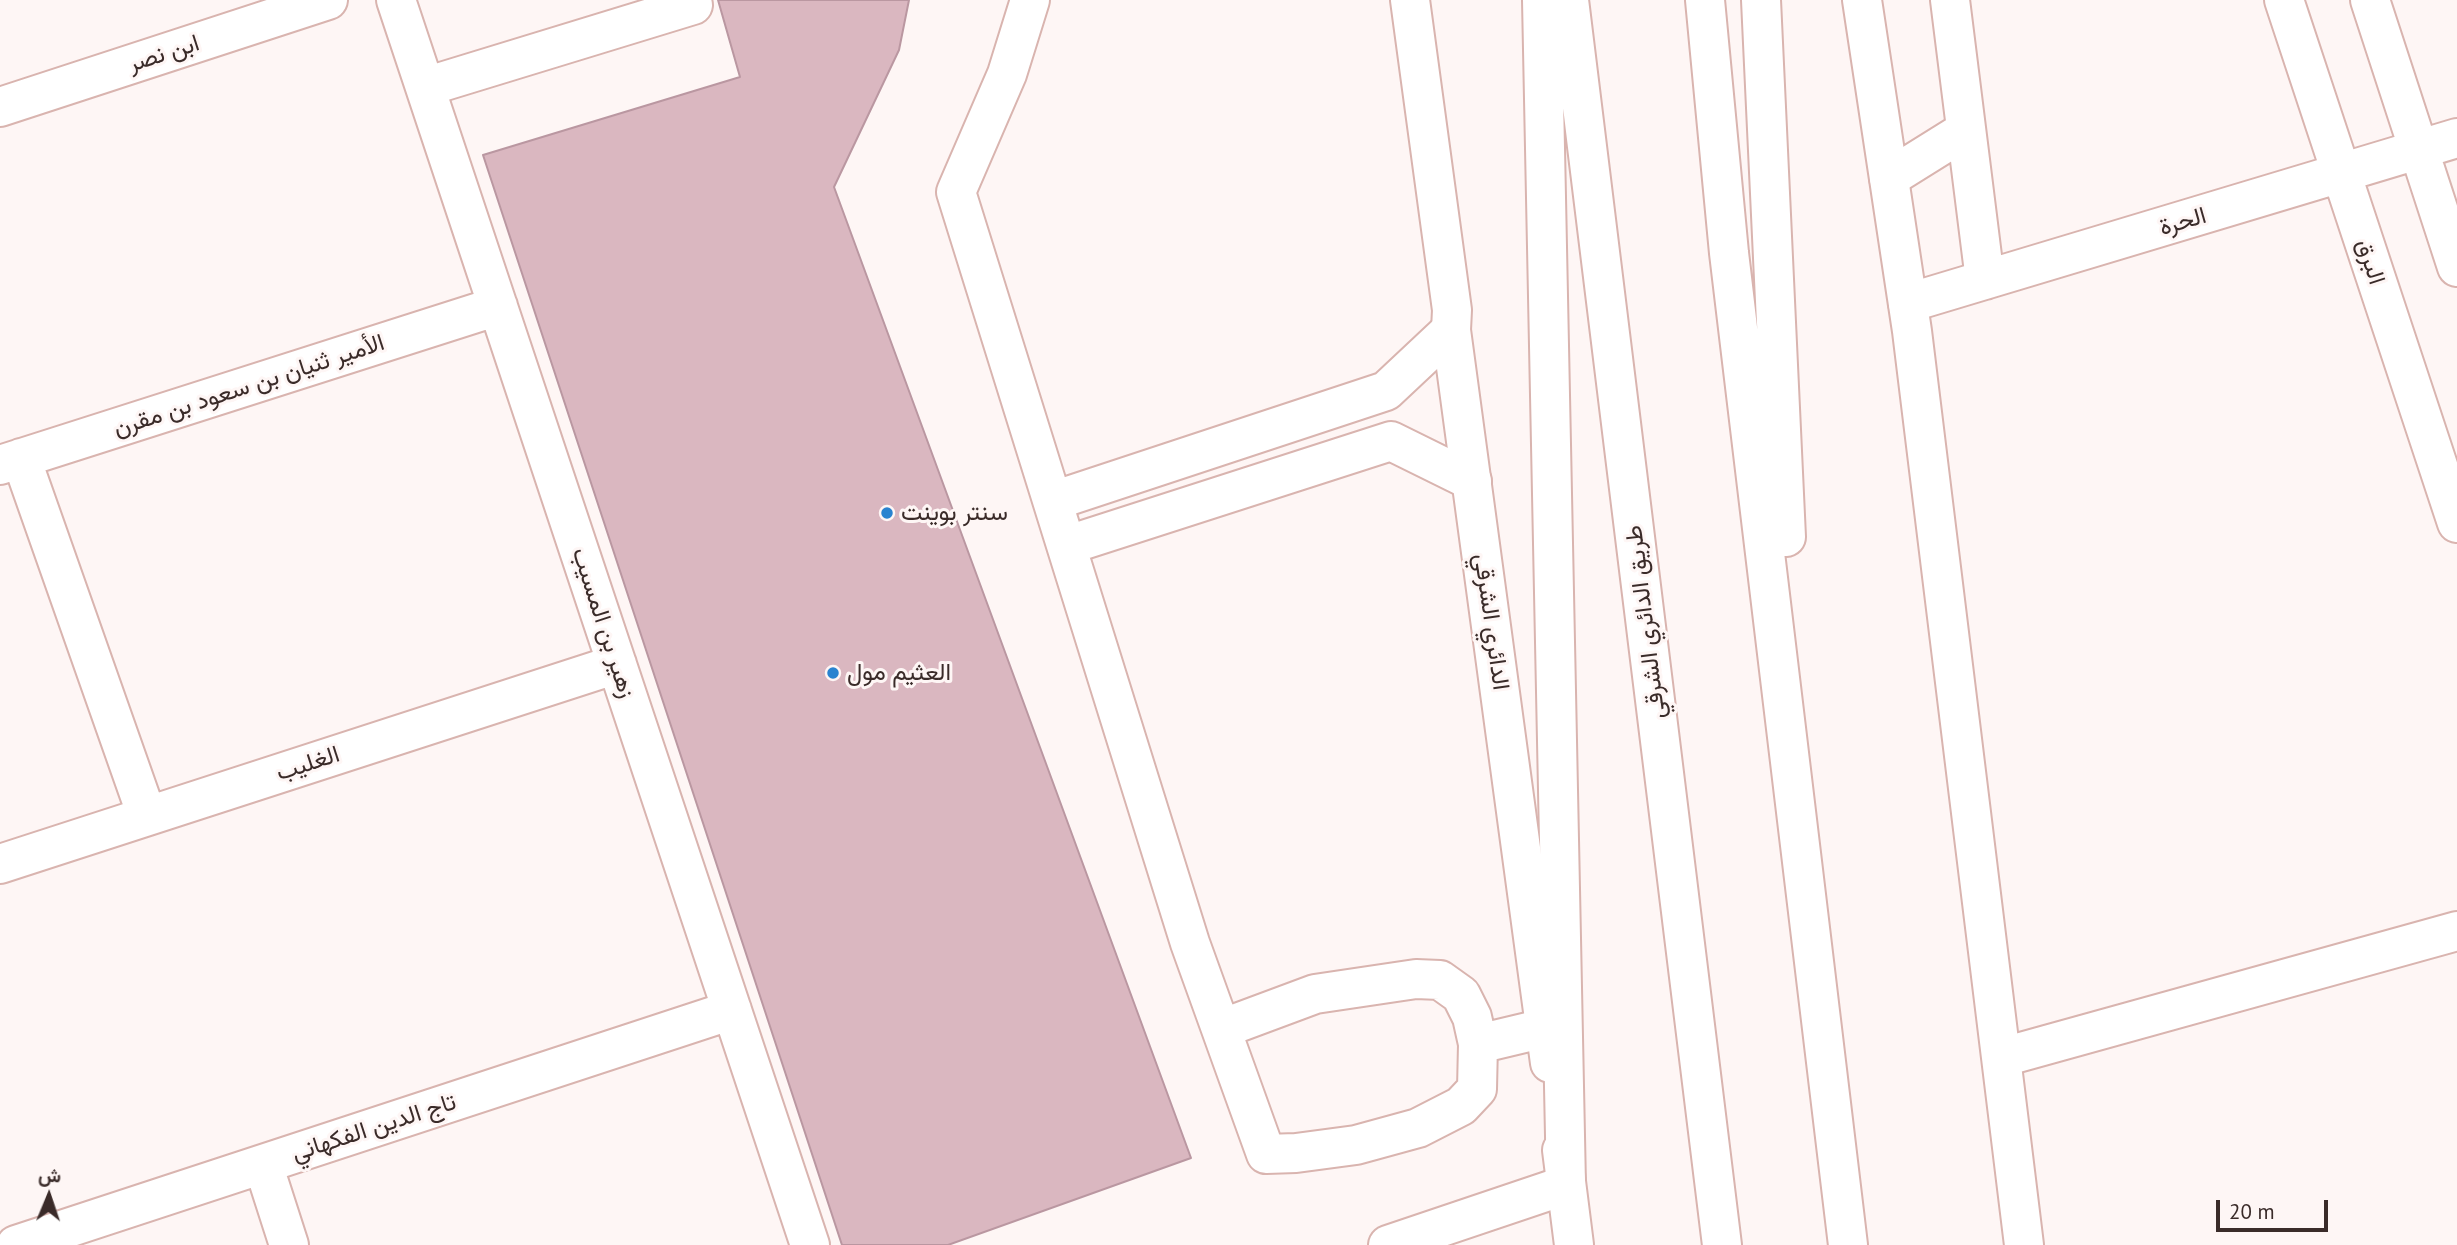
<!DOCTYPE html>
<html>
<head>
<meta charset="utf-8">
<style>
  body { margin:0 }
  #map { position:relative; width:2457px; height:1245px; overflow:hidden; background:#fef6f5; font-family:"PT Sans",Vazirmatn,sans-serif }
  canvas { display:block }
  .north { position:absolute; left:14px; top:1161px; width:70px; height:70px; -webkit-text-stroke:5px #fef6f5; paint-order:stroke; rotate:2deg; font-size:19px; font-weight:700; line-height:28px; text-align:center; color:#3a2b29 }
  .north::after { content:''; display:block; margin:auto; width:24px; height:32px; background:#3a2b29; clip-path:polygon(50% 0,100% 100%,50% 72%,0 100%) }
  .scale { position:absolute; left:2216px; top:1200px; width:112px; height:32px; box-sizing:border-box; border:4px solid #3a2b29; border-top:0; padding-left:9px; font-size:21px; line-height:24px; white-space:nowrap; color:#3a2b29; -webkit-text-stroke:5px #fef6f5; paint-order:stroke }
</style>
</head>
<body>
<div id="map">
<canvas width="2457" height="1245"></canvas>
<div class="north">ش</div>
<div class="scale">20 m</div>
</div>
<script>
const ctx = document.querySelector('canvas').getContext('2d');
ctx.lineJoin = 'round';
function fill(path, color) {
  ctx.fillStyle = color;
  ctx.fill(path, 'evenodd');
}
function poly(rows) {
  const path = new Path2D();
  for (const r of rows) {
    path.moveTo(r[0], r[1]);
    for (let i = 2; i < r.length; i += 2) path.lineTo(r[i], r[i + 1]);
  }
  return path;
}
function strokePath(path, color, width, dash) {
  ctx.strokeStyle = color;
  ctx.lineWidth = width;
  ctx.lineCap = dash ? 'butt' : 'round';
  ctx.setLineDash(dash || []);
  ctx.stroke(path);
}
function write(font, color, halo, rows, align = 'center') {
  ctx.font = font + ' "PT Sans",Vazirmatn,sans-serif';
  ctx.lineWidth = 6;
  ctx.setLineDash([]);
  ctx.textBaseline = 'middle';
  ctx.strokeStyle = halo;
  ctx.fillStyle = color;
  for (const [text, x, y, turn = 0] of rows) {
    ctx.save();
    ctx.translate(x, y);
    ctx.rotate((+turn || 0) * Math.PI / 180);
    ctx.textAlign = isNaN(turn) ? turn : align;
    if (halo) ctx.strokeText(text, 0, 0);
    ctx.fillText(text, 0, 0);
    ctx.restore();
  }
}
const building = poly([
  [718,0,909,0,899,50,834,187,1191,1158,948,1245,842,1245,483,155,740,77,718,0]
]);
fill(building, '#dab7c0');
strokePath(building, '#ba97a1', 2);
const minor = poly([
  [396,0,810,1245],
  [1030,0,1007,74,956,192,1190,943,1221,1029,1266,1154,1296,1153,1356,1145,1418,1128,1461,1106,1477,1089,1478,1044,1472,1017,1461,995,1440,980,1416,979,1315,994,1221,1029],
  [1950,0,1985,280],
  [2284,0,2457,523],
  [2370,0,2457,267],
  [425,87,693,5,691,0],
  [0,107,328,0],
  [1889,178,1966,130],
  [1908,303,2457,138],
  [21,458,147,816],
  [0,465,498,306],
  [1053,501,1386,391,1451,330],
  [1068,545,1391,441,1472,481],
  [0,864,617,664],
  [1478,1044,1545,1028],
  [2003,1057,2457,931],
  [263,1164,289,1245],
  [16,1245,732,1010],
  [1388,1245,1566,1185]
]);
const major = poly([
  [1410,0,1452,310,1451,330,1550,1063],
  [1862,0,1912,331,2024,1245],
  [1562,1150,1574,1245]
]);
const highway = poly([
  [1542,0,1566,1185],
  [1569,0,1722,1245],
  [1705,0,1729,253,1848,1245],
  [1761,0,1786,537]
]);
strokePath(minor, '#d9b4af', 42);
strokePath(major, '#d9b4af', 42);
strokePath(highway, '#d9b4af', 42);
strokePath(minor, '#fff', 38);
strokePath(major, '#fff', 38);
strokePath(highway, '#fff', 38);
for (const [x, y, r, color] of [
  [887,513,7,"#2983d0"],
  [833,673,7,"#2983d0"]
]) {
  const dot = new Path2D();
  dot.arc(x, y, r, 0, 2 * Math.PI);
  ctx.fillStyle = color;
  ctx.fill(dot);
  strokePath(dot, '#fef6f5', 2.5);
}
write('24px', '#3a2b29', '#fef6f5', [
  ["ابن نصر",164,54,-18],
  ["الحرة",2183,222,-16],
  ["البرق",2370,262,72],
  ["الأمير ثنيان بن سعود بن مقرن",249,386,-18],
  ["الدائري الشرقي",1491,622,82],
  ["طريق الدائري الشرقي",1646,622,-97],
  ["زهير بن المسيب",603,623,72],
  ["الغليب",308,764,-18],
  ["تاج الدين الفكهاني",374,1128,-18]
]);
write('24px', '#3a2b29', '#fef6f5', [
  ["سنتر بوينت",901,513],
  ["العثيم مول",847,673]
], 'left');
</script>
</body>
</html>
